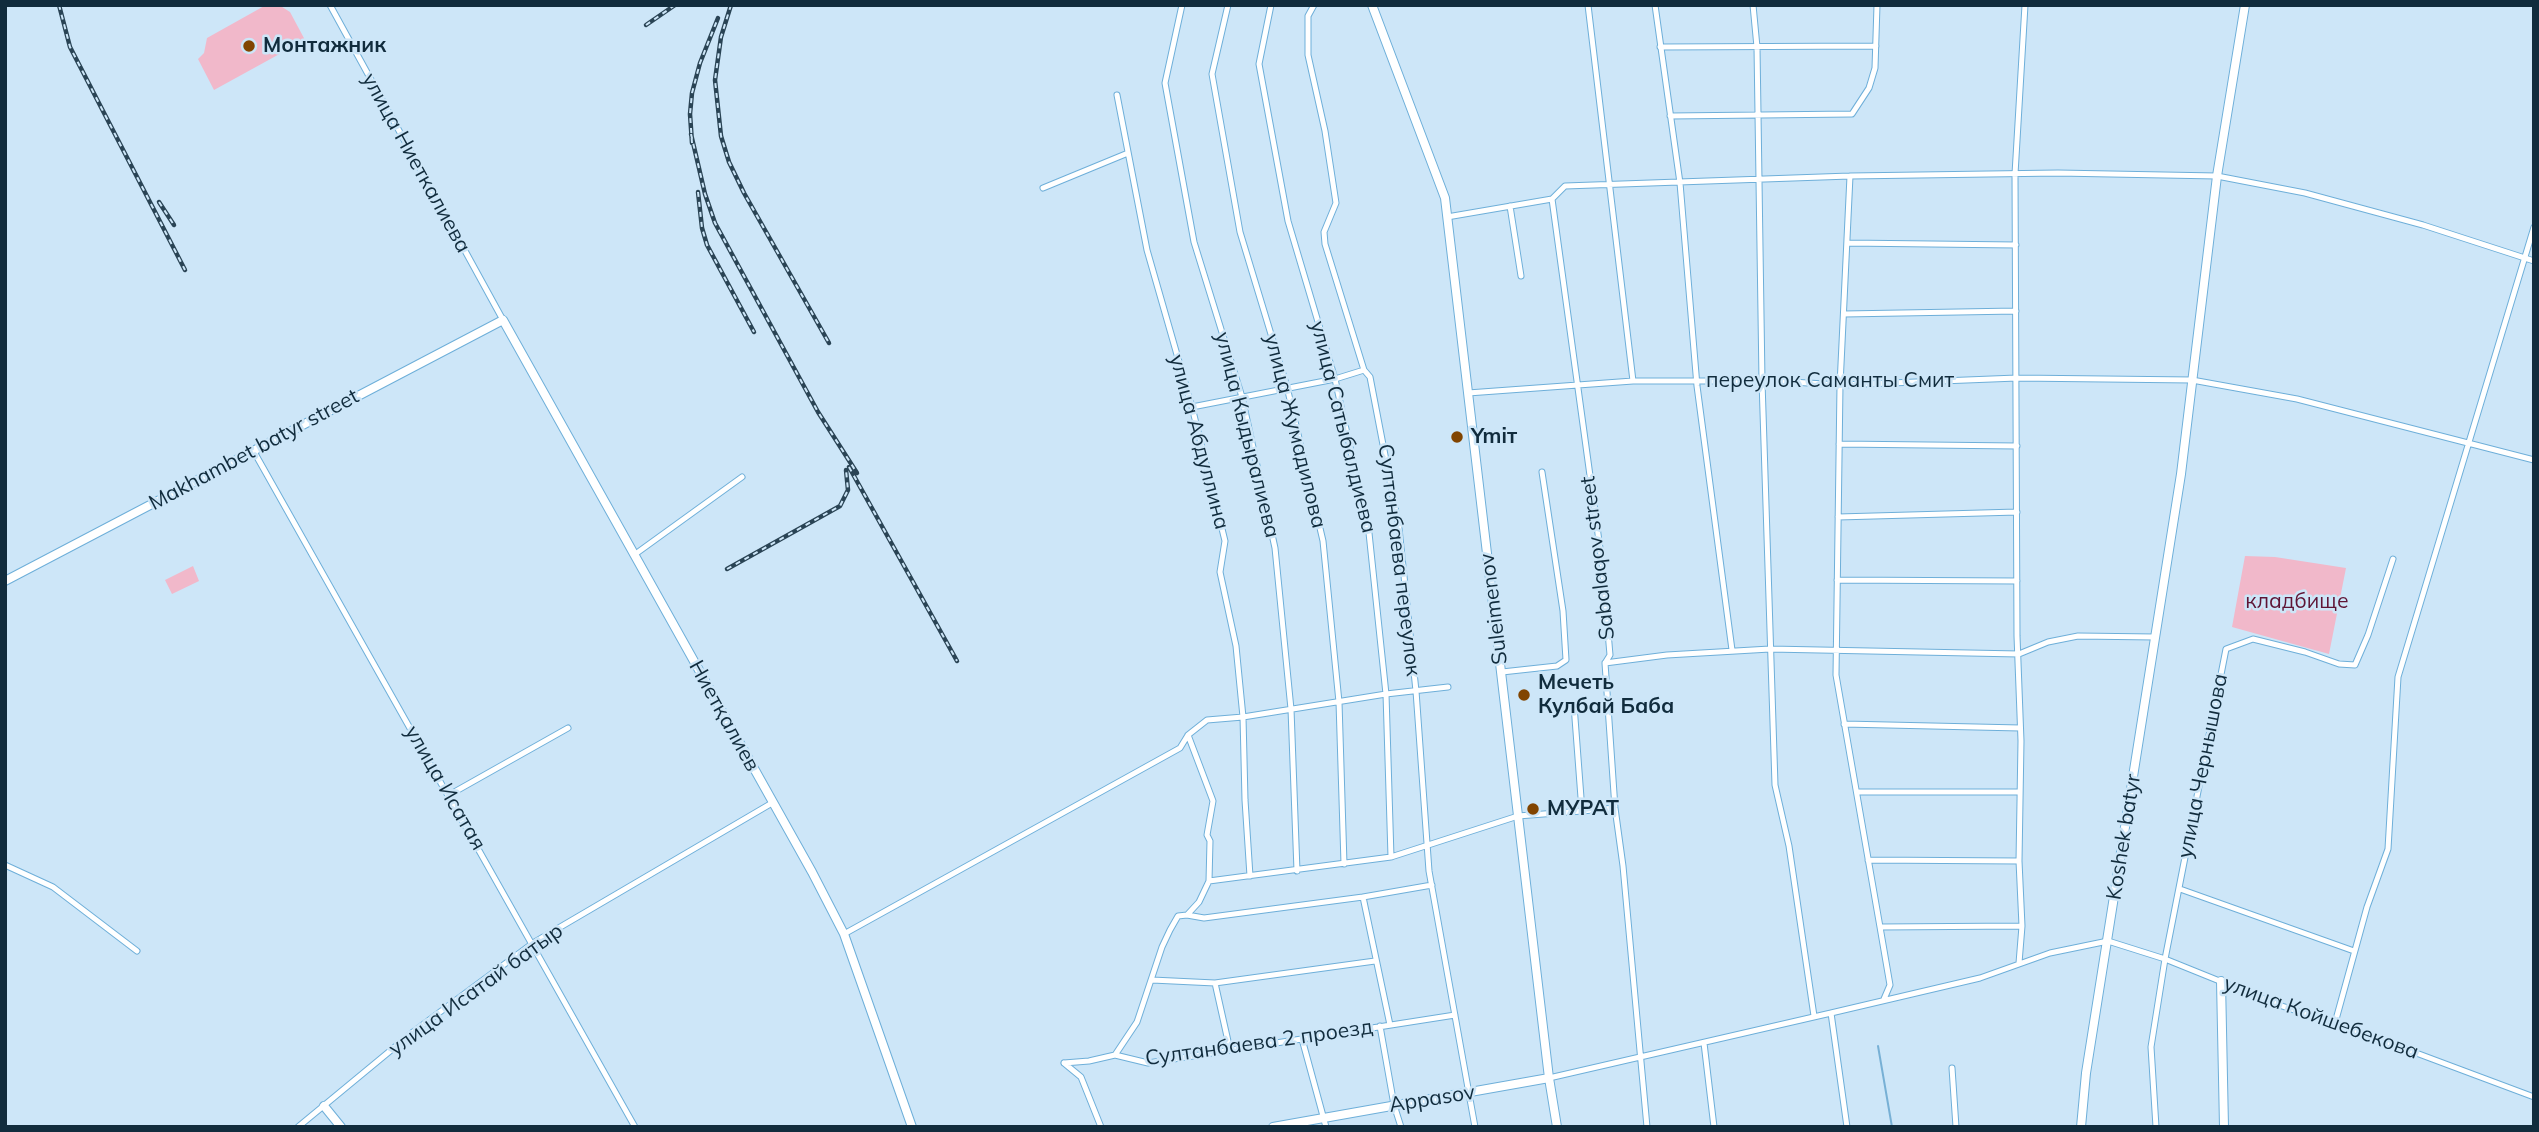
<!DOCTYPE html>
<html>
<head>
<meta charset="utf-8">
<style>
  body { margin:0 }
  #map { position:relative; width:2539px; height:1132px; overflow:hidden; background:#cde6f8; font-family:Mulish,sans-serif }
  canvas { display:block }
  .frame { position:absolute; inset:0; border:7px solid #112c3d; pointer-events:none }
</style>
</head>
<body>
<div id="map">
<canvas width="2539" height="1132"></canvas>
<div class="frame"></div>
</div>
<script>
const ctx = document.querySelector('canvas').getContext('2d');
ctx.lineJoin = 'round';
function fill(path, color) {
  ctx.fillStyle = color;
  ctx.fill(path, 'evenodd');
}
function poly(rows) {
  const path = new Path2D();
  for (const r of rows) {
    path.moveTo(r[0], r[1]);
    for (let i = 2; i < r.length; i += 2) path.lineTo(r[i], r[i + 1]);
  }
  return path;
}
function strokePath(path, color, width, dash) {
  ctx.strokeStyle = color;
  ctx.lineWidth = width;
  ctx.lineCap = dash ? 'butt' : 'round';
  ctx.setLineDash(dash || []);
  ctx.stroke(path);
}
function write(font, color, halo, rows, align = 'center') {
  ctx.font = font + ' Mulish,sans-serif';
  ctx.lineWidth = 5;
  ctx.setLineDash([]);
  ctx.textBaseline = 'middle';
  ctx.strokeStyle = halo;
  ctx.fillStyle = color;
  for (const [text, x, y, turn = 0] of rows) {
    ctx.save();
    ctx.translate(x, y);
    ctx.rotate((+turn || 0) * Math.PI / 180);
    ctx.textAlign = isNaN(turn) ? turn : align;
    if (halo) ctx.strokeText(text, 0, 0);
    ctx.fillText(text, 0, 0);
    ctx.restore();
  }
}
fill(poly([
  [266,5,279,5,290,12,305,40,214,90,198,59,204,53,207,38],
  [2245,556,2275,557,2346,568,2329,654,2232,627],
  [193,566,199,581,172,594,165,580]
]), '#f1b8ca');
strokePath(poly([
  [1878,1046,1892,1127]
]), '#77b0d5', 2);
const street = poly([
  [330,5,503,320],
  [1182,5,1165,83,1194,242,1242,397,1275,548,1291,709,1297,871],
  [1228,5,1212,74,1240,232,1287,387,1323,541,1339,702,1344,864],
  [1271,5,1259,64,1288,221,1335,379,1369,533,1386,694,1391,857],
  [1314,5,1308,16,1308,55,1325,131,1336,203,1324,232,1325,244,1364,370,1370,377,1399,528,1416,691,1429,871,1475,1127],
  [1588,5,1633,381],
  [1655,5,1680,183,1697,386,1732,650],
  [1753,5,1757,47,1762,381,1775,785,1789,846,1814,1016],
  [1660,47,1876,46],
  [1117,95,1147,250,1192,407,1225,541,1220,572,1236,646,1243,717,1245,800,1250,876],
  [1670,116,1852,114,1869,88,1875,68,1877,5],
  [1850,176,1840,385,1836,675,1880,927,2022,926,2019,861,2021,741,2017,636,2015,174,2025,5],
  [1043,188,1128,153],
  [1552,199,1602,563,1610,655,1605,663,1615,808,1623,866,1647,1127],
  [1510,206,1521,276],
  [1447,217,1552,199,1565,186,1850,176,2058,173,2217,176,2305,193,2423,225,2534,261],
  [1847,243,2016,245],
  [1844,314,2016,311],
  [1468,393,1633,381,1776,381,1840,385,2017,378,2192,380,2297,399,2534,460],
  [1192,407,1335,379,1364,370],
  [1839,444,2017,446],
  [253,450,635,1127],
  [1838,517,2017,512],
  [634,555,742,477],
  [1837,580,2017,581],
  [1605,663,1667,655,1770,649,2019,654,2048,642,2078,636,2155,637],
  [1502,672,1557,666,1566,660,1563,611,1542,472],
  [1574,705,1582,811,1615,808],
  [1844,724,2020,728],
  [1857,792,2019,792],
  [449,795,568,728],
  [1868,860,2019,861],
  [5,865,53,887,137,951],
  [1209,881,1391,857,1518,816,1582,811],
  [2180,889,2354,951],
  [1363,897,1390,1025],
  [1187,915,1204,918,1363,897,1432,885],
  [1880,927,1890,985,1884,999],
  [844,934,1180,748,1188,735,1207,720,1243,717,1386,694,1448,687],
  [2019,963,2022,926],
  [1152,980,1215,983,1375,961],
  [1215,983,1230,1050],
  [1831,1013,1980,978,2050,953,2108,941,2165,959,2279,1005,2360,1032,2534,1097],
  [2335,1023,2367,907,2388,849,2398,677,2534,227],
  [1380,1026,1394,1105,1401,1127],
  [1302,1039,1326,1127],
  [1704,1043,1714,1127],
  [1115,1055,1137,1022,1162,947,1170,930,1178,916,1187,915,1199,902,1209,881,1210,841,1207,835,1213,801,1188,735],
  [1064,1063,1089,1061,1115,1055,1148,1063,1455,1015],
  [1064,1063,1081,1077,1101,1127],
  [1952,1068,1956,1127],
  [1549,1078,1831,1013,1847,1127],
  [298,1127,413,1032,533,943,772,803],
  [2156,1127,2151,1047,2165,959,2226,649,2253,639,2305,652,2339,664,2355,665,2368,635,2393,559]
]);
const secondary = poly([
  [1372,5,1445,198,1549,1078,1557,1127],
  [5,581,503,320,812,872,844,934,912,1127],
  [2221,981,2224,1127],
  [324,1106,341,1127],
  [1273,1127,1549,1078],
  [2081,1127,2086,1073,2181,474,2217,176,2245,5]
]);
strokePath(street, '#6eafd9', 7);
strokePath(secondary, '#6eafd9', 10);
strokePath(street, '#fff', 5);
strokePath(secondary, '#fff', 8);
const rail = poly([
  [59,5,70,47,185,270],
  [731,5,721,37,715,80,721,136,729,162,744,193,829,343],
  [646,25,675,5],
  [691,134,705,194,715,223,818,412,857,473],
  [692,143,690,114,692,93,700,63,718,18],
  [698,192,702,228,707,245,754,332],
  [159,202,174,225],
  [849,467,957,661],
  [727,569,840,506,848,490,846,470]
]);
strokePath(rail, '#2a4455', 4.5);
strokePath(rail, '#cde6f8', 2, [5]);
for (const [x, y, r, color] of [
  [249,46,7,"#814400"],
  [1457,437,7,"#814400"],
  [1524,695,7,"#814400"],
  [1533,809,7,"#814400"]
]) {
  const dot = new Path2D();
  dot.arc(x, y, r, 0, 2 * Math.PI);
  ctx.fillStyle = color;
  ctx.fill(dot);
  strokePath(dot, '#cde6f8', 2.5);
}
write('bold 21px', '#112c3d', '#cde6f8', [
  ["Монтажник",263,46],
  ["Ymiт",1471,437],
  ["Мечеть",1538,683],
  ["Кулбай Баба",1538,707],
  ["МУРАТ",1547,809]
], 'left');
write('21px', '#112c3d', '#cde6f8', [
  ["улица Ниеткалиева",416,163,61],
  ["переулок Саманты Смит",1830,381],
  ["улица Сатыбалдиева",1343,427,76],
  ["улица Жумадилова",1295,431,76],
  ["улица Кыдыралиева",1247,435,76],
  ["улица Абдуллина",1199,442,75],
  ["Makhambet batyr street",254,450,-28],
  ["Sabalaqov street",1598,558,-97],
  ["Султанбаева переулок",1399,560,83],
  ["Suleimenov",1494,609,-97],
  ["Ниетқалиев",724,716,61],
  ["улица Чернышова",2203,766,-79],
  ["улица Исатая",445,788,60],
  ["Koshek batyr",2124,837,-81],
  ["улица Исатай батыр",476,990,-36],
  ["улица Койшебекова",2321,1018,20],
  ["Султанбаева 2 проезд",1259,1043,-8],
  ["Appasov",1432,1099,-9]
]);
write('21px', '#5f1435', '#cde6f8', [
  ["кладбище",2297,602]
]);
</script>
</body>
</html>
